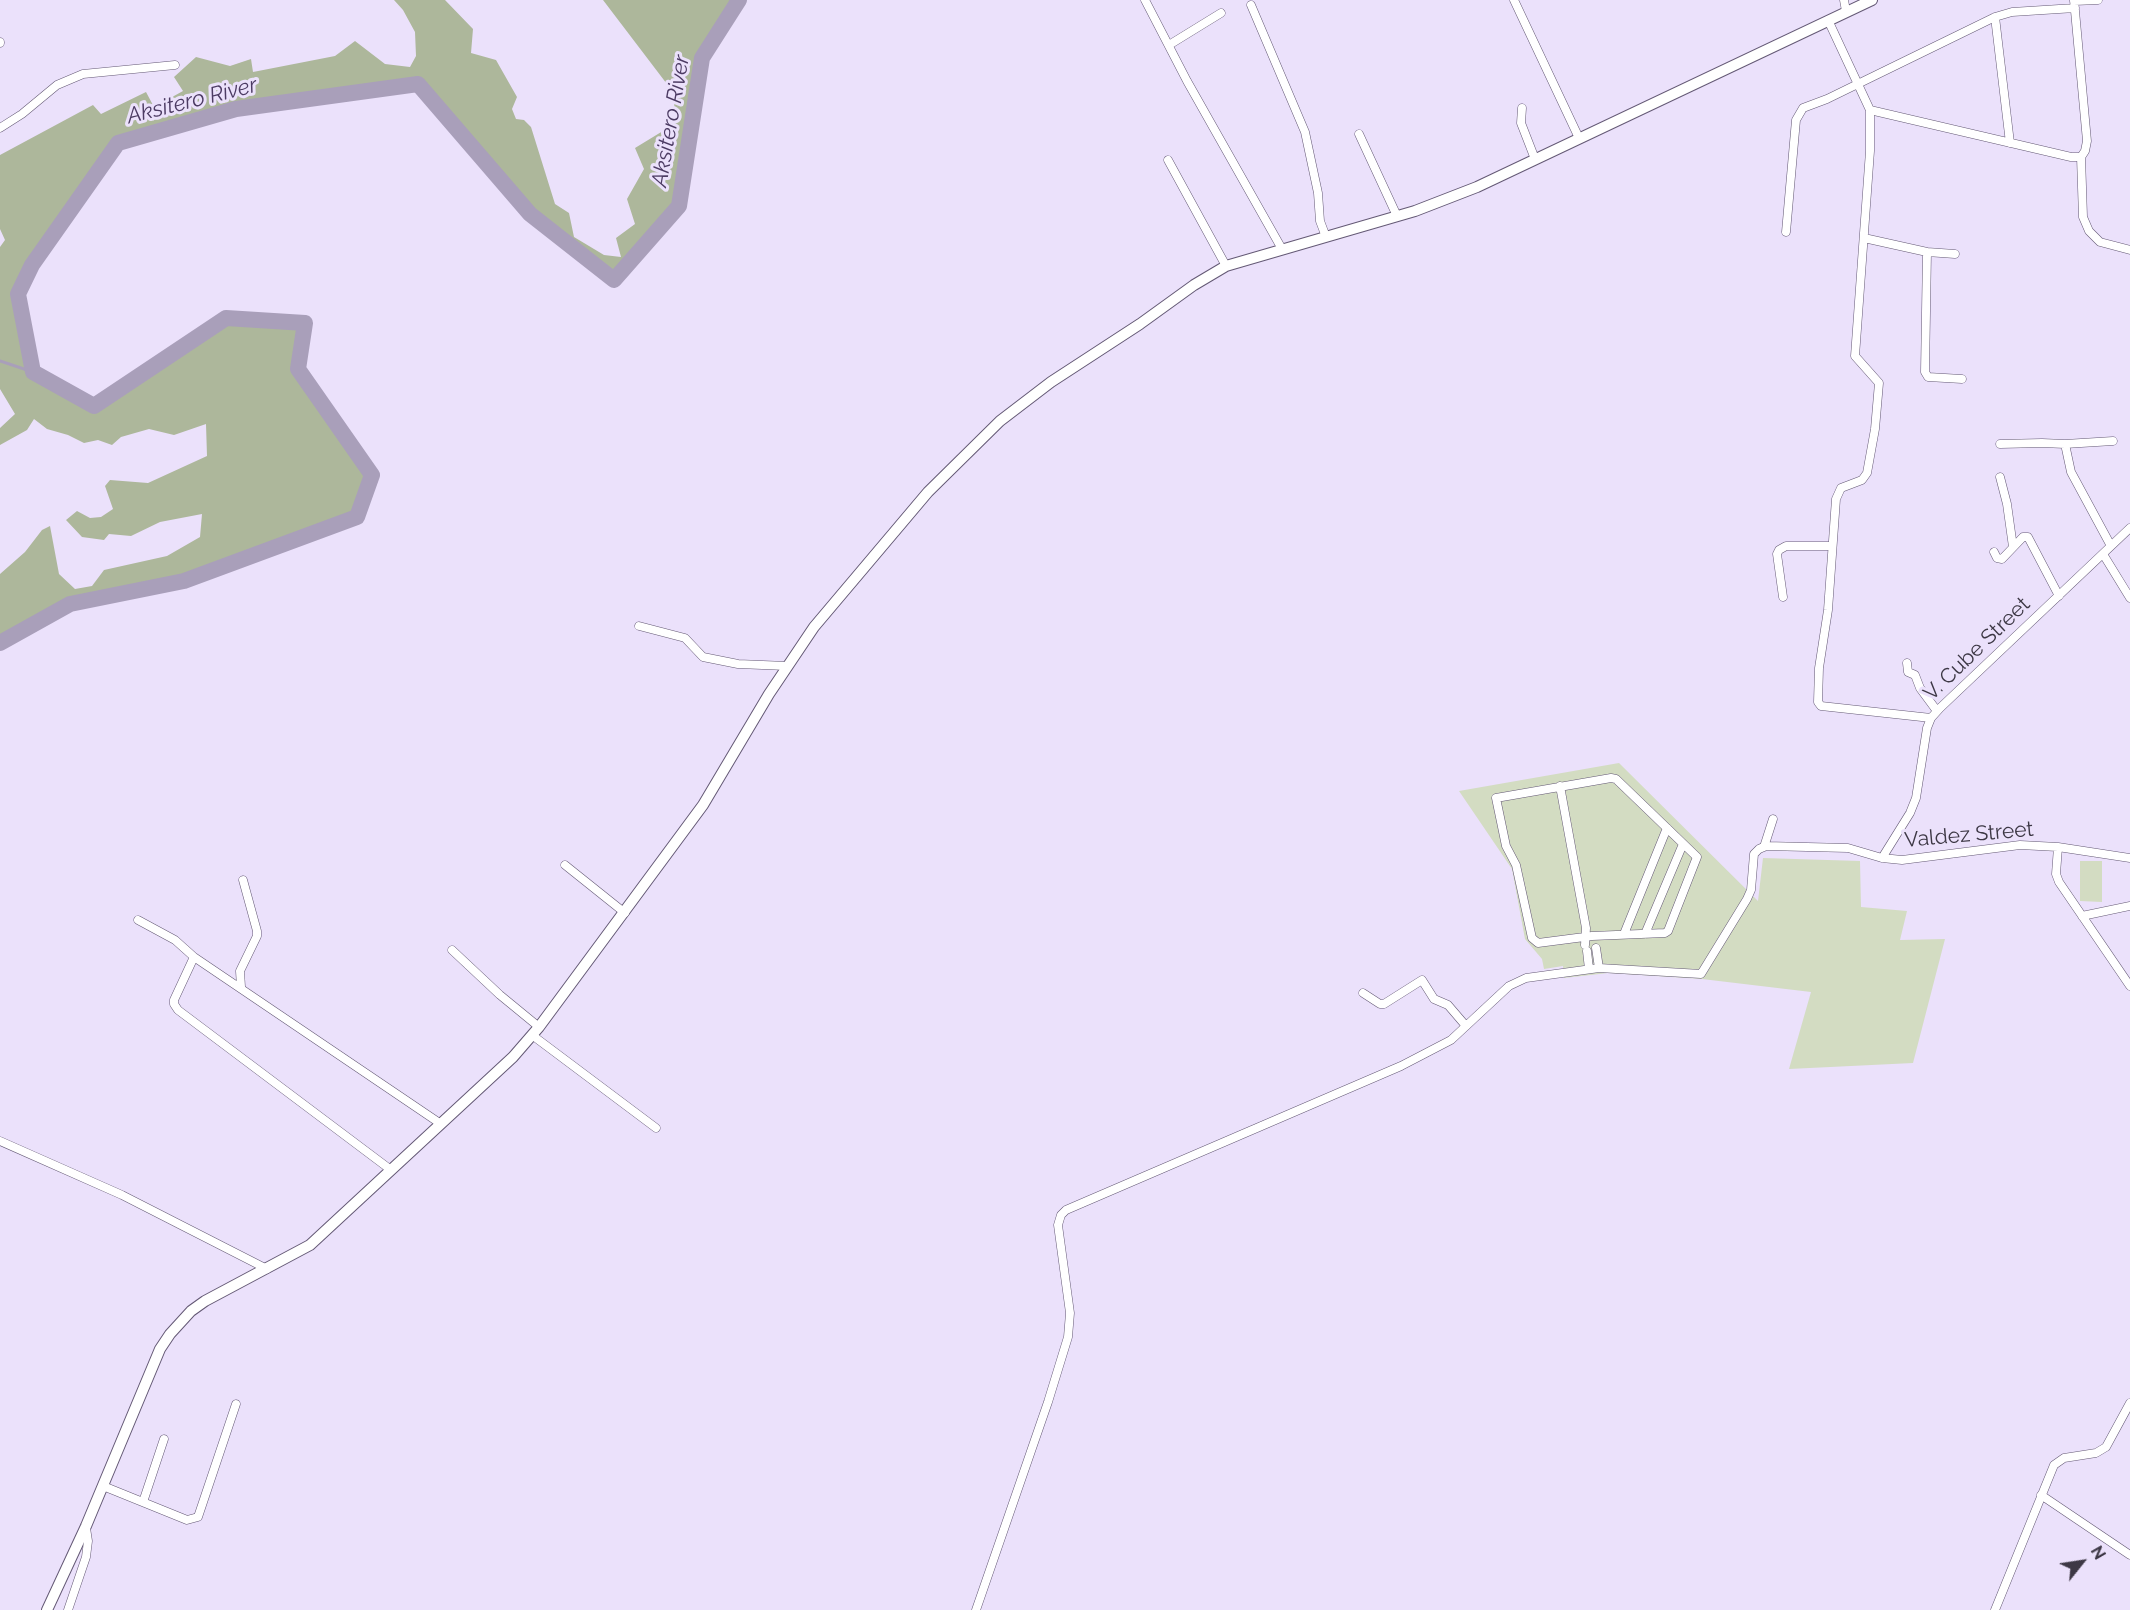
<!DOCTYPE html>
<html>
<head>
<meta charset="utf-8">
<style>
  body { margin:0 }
  #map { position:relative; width:2130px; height:1610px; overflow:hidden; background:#ebe1fb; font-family:Raleway,sans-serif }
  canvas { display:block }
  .north { position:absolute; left:2052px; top:1532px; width:60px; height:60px; -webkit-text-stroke:4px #ebe1fb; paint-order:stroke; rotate:60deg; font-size:16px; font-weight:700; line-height:24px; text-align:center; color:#3d3845 }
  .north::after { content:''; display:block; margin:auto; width:21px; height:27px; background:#3d3845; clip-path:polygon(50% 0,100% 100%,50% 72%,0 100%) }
</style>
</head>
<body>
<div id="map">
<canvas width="2130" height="1610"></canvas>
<div class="north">N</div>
</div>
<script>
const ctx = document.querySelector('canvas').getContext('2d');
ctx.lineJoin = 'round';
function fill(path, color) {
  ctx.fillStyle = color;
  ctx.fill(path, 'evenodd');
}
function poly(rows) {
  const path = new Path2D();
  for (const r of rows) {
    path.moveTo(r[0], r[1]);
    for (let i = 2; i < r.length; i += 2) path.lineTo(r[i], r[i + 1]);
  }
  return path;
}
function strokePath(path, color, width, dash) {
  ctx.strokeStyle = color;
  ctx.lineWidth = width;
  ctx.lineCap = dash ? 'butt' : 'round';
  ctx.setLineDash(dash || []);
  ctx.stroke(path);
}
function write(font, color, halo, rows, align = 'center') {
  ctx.font = font + ' Raleway,sans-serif';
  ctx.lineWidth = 6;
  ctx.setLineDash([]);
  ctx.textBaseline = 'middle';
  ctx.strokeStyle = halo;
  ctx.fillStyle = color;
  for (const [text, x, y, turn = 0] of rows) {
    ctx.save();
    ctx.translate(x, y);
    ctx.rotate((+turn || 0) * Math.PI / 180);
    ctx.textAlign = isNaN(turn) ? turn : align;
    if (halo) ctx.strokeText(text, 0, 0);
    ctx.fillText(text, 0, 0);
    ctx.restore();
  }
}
fill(poly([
  [1619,763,1758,901,1763,858,1860,861,1861,907,1907,911,1900,940,1945,939,1913,1063,1789,1069,1811,992,1702,979,1608,973,1564,978,1563,966,1544,969,1542,959,1525,939,1512,869,1459,791],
  [2080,861,2102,861,2102,902,2080,901]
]), '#d3dcc2');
fill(poly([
  [394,0,445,0,473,29,471,53,496,60,517,97,512,109,516,119,524,120,531,127,555,204,569,213,574,237,604,255,621,257,616,238,635,224,627,199,644,169,635,148,676,123,673,92,603,0,739,0,702,58,679,206,614,280,530,214,418,84,236,109,114,148,32,264,18,294,33,372,94,406,226,318,305,323,299,362,372,475,357,517,184,581,70,604,0,643,0,574,25,552,42,530,50,526,59,574,75,589,92,586,104,570,167,556,200,537,202,514,160,522,131,536,109,534,104,540,82,537,66,520,77,511,90,518,101,517,113,509,105,486,110,480,148,483,207,456,206,424,174,435,149,429,121,437,112,445,98,440,84,443,68,435,47,429,34,419,27,430,0,445,0,428,15,414,0,389,0,247,5,240,0,229,0,155,93,105,101,114,146,92,154,107,183,91,174,77,196,57,230,66,251,59,253,72,335,56,355,41,385,64,410,67,416,56,415,32,403,10]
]), '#adb79b');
strokePath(poly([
  [0,361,33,372]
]), '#a99fba', 3);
strokePath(poly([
  [0,643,70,604,184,581,357,517,372,475,298,369,305,323,226,318,94,406,33,372,18,294,32,265,118,143,236,109,418,84,530,214,614,280,679,206,702,58,739,0]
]), '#a99fba', 16);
const street = poly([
  [1145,0,1187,81,1282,249],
  [1514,0,1579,138],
  [1844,0,1846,11],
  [2074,0,2087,141,2085,151,2081,157,2083,217,2089,231,2100,242,2130,250],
  [2074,1,2098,0],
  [1251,5,1305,132,1318,193,1320,221,1326,237],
  [1995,17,2010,143],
  [1828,20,1870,110,1870,151,1855,356,1879,383,1875,429,1867,473,1862,480,1841,488,1836,499,1828,610,1819,668,1818,702,1821,706,1931,718],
  [0,42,0,43],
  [1169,45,1221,13],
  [1522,108,1521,123,1535,159],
  [1870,110,2071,157,2081,157],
  [0,128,22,114,57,85,83,74,175,65],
  [1359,134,1397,216],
  [1168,160,1226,266],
  [1786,232,1796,120,1803,108,1827,99,1995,17,2012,12,2075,8],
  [1864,238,1927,252],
  [1955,254,1927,252,1925,372,1928,377,1962,379],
  [2000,444,2042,443,2065,444,2071,472,2111,546],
  [2065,444,2113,441],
  [2000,477,2007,504,2013,547],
  [1994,552,1997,558,2002,559,2023,537,2028,537,2059,596],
  [2103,554,2130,598],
  [1783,597,1777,554,1779,550,1786,546,1832,546],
  [639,626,685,638,703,657,738,664,787,666],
  [1907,663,1908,672,1915,675,1920,688,1937,711],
  [1611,778,1616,779,1697,857,1668,931,1665,933,1592,936,1538,943,1532,938,1516,865,1506,846,1496,798,1611,778],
  [1560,786,1586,928,1585,945],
  [1764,847,1773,819],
  [2058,847,2056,874,2059,882,2130,986],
  [1882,858,1910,813,1916,798,1927,728,1931,718,1940,708,2130,528],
  [565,865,625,913],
  [2082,916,2130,906],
  [138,920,175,940,194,957],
  [1624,934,1667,828],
  [1645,934,1683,844],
  [1596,948,1599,968],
  [452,950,500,995,539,1027],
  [1587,951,1589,969],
  [241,987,240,971,257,936,257,931,243,880],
  [1363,993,1380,1004,1384,1004,1422,980,1434,999,1448,1005,1466,1026],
  [532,1035,656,1128],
  [0,1141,122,1195,267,1269],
  [391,1170,178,1010,174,1004,174,1000,194,957,441,1124],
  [103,1486,187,1520,198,1517,236,1404],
  [2041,1495,2130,1555],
  [143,1502,164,1439],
  [68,1610,86,1557,88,1541,86,1528],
  [976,1610,1048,1402,1068,1337,1070,1313,1058,1225,1061,1215,1066,1210,1401,1066,1451,1040,1509,986,1526,978,1599,968,1701,974,1747,899,1751,890,1754,854,1759,849,1766,846,1848,848,1882,858,1902,860,2020,845,2058,847,2130,858],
  [1995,1610,2054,1465,2064,1458,2096,1453,2106,1447,2130,1403]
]);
const secondary = poly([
  [47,1610,86,1526,160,1349,170,1334,191,1311,205,1301,310,1245,513,1057,539,1027,703,805,769,694,814,627,928,492,1000,421,1051,382,1140,324,1194,285,1226,266,1415,211,1477,187,1872,0]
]);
strokePath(street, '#645975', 9);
strokePath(secondary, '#645975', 12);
strokePath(street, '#fff', 8);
strokePath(secondary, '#fff', 10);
write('21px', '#3d3845', '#ebe1fb', [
  ["V. Cube Street",1977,649,-44],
  ["Valdez Street",1969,835,-5]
]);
write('italic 22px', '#4c3b63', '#ebe1fb', [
  ["Aksitero River",192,101,-14],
  ["Aksitero River",671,121,-80]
]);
</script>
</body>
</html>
